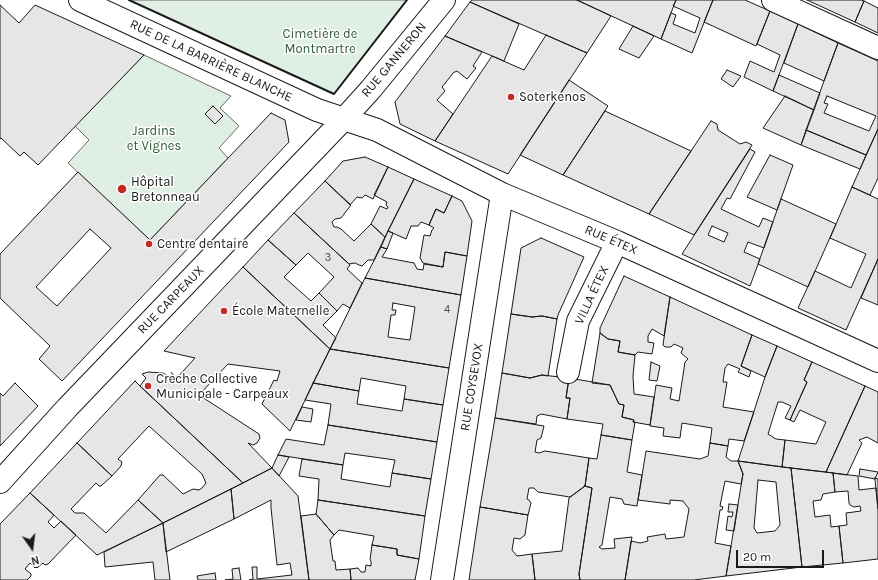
<!DOCTYPE html>
<html>
<head>
<meta charset="utf-8">
<style>
  body { margin:0 }
  #map { position:relative; width:878px; height:580px; overflow:hidden; background:#fff; font-family:Karla,sans-serif }
  canvas { display:block }
  .north { position:absolute; left:12px; top:528px; width:40px; height:40px; -webkit-text-stroke:3px #fff; paint-order:stroke; rotate:166deg; font-size:11px; font-weight:700; line-height:16px; text-align:center; color:#1a1a1a }
  .north::after { content:''; display:block; margin:auto; width:14px; height:18px; background:#1a1a1a; clip-path:polygon(50% 0,100% 100%,50% 72%,0 100%) }
  .scale { position:absolute; left:736px; top:550px; width:88px; height:18px; box-sizing:border-box; border:2px solid #1a1a1a; border-top:0; padding-left:5px; font-size:12px; line-height:14px; white-space:nowrap; color:#1a1a1a; -webkit-text-stroke:3px #fff; paint-order:stroke }
</style>
</head>
<body>
<div id="map">
<canvas width="878" height="580"></canvas>
<div class="north">N</div>
<div class="scale">20 m</div>
</div>
<script>
const ctx = document.querySelector('canvas').getContext('2d');
ctx.lineJoin = 'round';
function fill(path, color) {
  ctx.fillStyle = color;
  ctx.fill(path, 'evenodd');
}
function poly(rows) {
  const path = new Path2D();
  for (const r of rows) {
    path.moveTo(r[0], r[1]);
    for (let i = 2; i < r.length; i += 2) path.lineTo(r[i], r[i + 1]);
  }
  return path;
}
function strokePath(path, color, width, dash) {
  ctx.strokeStyle = color;
  ctx.lineWidth = width;
  ctx.lineCap = dash ? 'butt' : 'round';
  ctx.setLineDash(dash || []);
  ctx.stroke(path);
}
function write(font, color, halo, rows, align = 'center') {
  ctx.font = font + ' Karla,sans-serif';
  ctx.lineWidth = 3;
  ctx.setLineDash([]);
  ctx.textBaseline = 'middle';
  ctx.strokeStyle = halo;
  ctx.fillStyle = color;
  for (const [text, x, y, turn = 0] of rows) {
    ctx.save();
    ctx.translate(x, y);
    ctx.rotate((+turn || 0) * Math.PI / 180);
    ctx.textAlign = isNaN(turn) ? turn : align;
    if (halo) ctx.strokeText(text, 0, 0);
    ctx.fillText(text, 0, 0);
    ctx.restore();
  }
}
const green = poly([
  [129,0,407,0,334,94,129,0],
  [144,55,231,96,220,108,239,126,219,148,228,158,150,240,68,163,89,140,75,126,144,55]
]);
fill(green, '#e0efe3');
strokePath(green, '#6a6a6a', 1);
const building = poly([
  [472,0,577,0,611,16,587,53,470,2,472,0],
  [577,0,676,0,661,39,577,0],
  [676,0,713,0,692,53,661,39,671,13,676,15,673,24,695,33,700,18,673,6,676,0],
  [713,0,745,0,770,11,756,46,704,22,713,0],
  [807,0,861,0,864,1,855,22,807,0],
  [864,1,878,8,878,33,855,22,864,1],
  [470,2,519,24,504,61,445,36,470,2],
  [0,5,19,23,35,5,144,55,38,165,24,152,20,156,1,138,0,139,0,5],
  [770,11,798,24,773,91,744,77,750,61,774,72,780,55,757,44,770,11],
  [798,24,838,43,824,81,784,63,798,24],
  [633,26,654,36,639,58,619,49,633,26],
  [546,35,587,53,508,174,435,141,492,56,524,70,546,35],
  [445,36,482,52,473,66,476,68,467,79,457,71,455,72,454,72,442,87,445,91,437,100,453,114,435,141,400,124,395,102,445,36],
  [838,43,878,61,878,129,866,155,806,130,838,43],
  [827,96,876,116,869,131,824,113,828,104,824,103,827,96],
  [727,70,741,76,733,87,721,79,727,70],
  [779,75,820,93,814,110,773,91,779,75],
  [569,80,608,106,563,175,520,155,569,80],
  [785,96,814,110,801,145,763,128,785,96],
  [213,106,223,116,215,124,205,114,213,106],
  [605,111,691,151,649,214,563,175,605,111],
  [271,113,285,120,289,142,62,381,39,359,50,346,0,298,0,254,78,172,150,240,271,113],
  [90,229,111,248,57,306,36,287,90,229],
  [711,121,717,124,718,130,740,144,746,142,752,145,694,235,649,214,711,121],
  [878,129,878,178,870,195,852,187,878,129],
  [806,130,866,155,860,169,801,145,806,130],
  [750,149,755,152,730,199,727,198,721,209,759,227,763,218,773,222,764,248,748,242,744,252,760,259,750,286,682,254,750,149],
  [712,226,728,233,724,242,708,235,712,226],
  [770,155,793,165,777,210,747,197,770,155],
  [365,157,388,167,373,199,365,195,362,198,357,197,350,205,325,181,343,161,365,157],
  [388,167,414,179,385,237,371,224,380,206,387,209,388,207,386,205,387,202,374,195,388,167],
  [414,179,452,196,444,213,436,209,429,225,421,222,418,226,411,226,406,239,388,231,414,179],
  [325,181,351,205,341,218,335,219,332,222,334,227,337,227,341,229,354,241,371,224,385,237,374,260,368,260,362,266,359,265,355,263,349,264,294,213,325,181],
  [852,187,878,199,878,259,846,330,798,308,815,271,851,288,866,254,830,238,852,187],
  [452,196,462,201,472,221,467,256,445,252,443,267,423,263,420,258,424,235,430,236,432,230,434,228,429,225,436,209,444,213,452,196],
  [781,199,836,224,808,287,758,264,781,199],
  [294,213,349,264,350,265,347,269,362,283,350,308,343,304,337,311,319,293,334,277,308,253,296,265,268,240,294,213],
  [388,231,393,233,387,249,381,247,388,231],
  [541,238,584,257,558,315,557,319,542,316,532,317,511,314,521,248,541,238],
  [268,240,296,265,284,277,311,301,319,293,337,311,323,325,336,338,330,349,243,267,268,240],
  [381,247,387,249,382,257,414,263,417,269,423,270,424,264,443,267,445,252,467,256,461,295,365,278,381,247],
  [878,259,878,305,861,298,878,259],
  [243,267,330,349,290,431,262,404,274,380,277,381,280,371,228,364,199,395,259,434,260,438,257,443,253,445,248,443,272,468,243,483,140,386,146,378,142,374,148,372,163,373,175,380,195,358,164,351,243,267],
  [624,276,670,297,664,336,652,329,648,336,648,342,654,343,652,354,638,352,635,355,618,352,620,341,608,339,600,333,600,328,624,276],
  [365,278,461,295,449,368,330,349,365,278],
  [393,303,415,307,410,340,388,337,391,315,395,315,396,310,392,310,393,303],
  [670,297,752,335,741,366,751,371,749,377,738,372,740,369,728,364,725,368,723,382,727,382,723,407,754,412,744,441,729,439,728,446,710,443,712,428,682,423,680,438,663,436,664,428,650,426,656,385,672,388,670,399,679,401,685,362,688,359,681,353,683,348,674,344,671,347,665,347,663,345,670,297],
  [511,314,532,317,542,316,557,319,548,376,542,375,530,378,502,373,511,314],
  [600,333,608,339,620,341,618,352,635,355,633,376,634,394,654,397,650,425,633,422,634,420,622,417,624,405,619,404,610,385,592,383,600,333],
  [752,335,777,346,765,377,741,366,752,335],
  [777,346,812,362,804,380,807,382,790,420,785,418,791,406,782,402,778,402,768,434,776,439,785,440,782,467,738,461,765,377,777,346],
  [330,349,449,368,443,405,404,399,406,386,361,378,359,391,313,383,330,349],
  [651,362,660,366,657,381,649,380,651,362],
  [812,362,865,386,826,472,782,467,785,440,816,444,826,422,800,410,794,422,790,420,807,382,804,380,812,362],
  [502,373,530,378,542,375,569,378,566,398,570,398,567,419,541,414,537,416,536,424,495,418,502,373],
  [569,378,610,385,619,404,624,405,622,417,634,420,633,422,635,422,632,440,601,435,603,424,567,419,570,398,566,398,569,378],
  [135,381,140,386,243,483,163,523,138,500,160,475,163,475,183,494,193,489,199,490,202,488,206,483,202,474,149,426,118,459,122,462,121,466,112,476,77,443,135,381],
  [15,383,38,406,0,446,0,393,3,396,15,383],
  [313,383,359,391,357,404,402,411,404,399,443,405,437,442,328,425,331,404,305,400,313,383],
  [865,386,878,392,878,443,867,437,859,440,862,443,847,475,826,472,865,386],
  [302,407,313,409,311,422,296,420,302,407],
  [495,418,544,426,541,438,537,440,535,452,539,453,545,451,589,458,585,486,570,497,538,492,534,488,529,488,527,499,529,500,531,503,528,515,480,507,495,418],
  [328,425,437,442,431,479,392,473,395,460,345,453,343,465,278,455,286,439,324,445,328,425],
  [601,435,632,440,627,472,642,475,637,506,624,504,622,499,610,497,602,545,599,547,602,549,615,548,614,539,632,537,625,580,580,580,579,574,592,488,585,486,589,458,597,459,601,435],
  [77,443,112,476,101,486,99,486,96,483,71,509,75,513,84,513,106,533,138,500,163,523,97,555,30,493,77,443],
  [710,443,728,446,726,457,731,461,738,461,743,474,741,484,725,481,720,506,723,507,722,510,720,510,715,543,731,546,726,576,694,580,625,580,631,541,640,543,648,541,647,537,665,534,666,539,684,537,689,509,683,501,670,500,670,504,638,500,646,451,700,459,708,456,710,443],
  [278,455,289,457,279,476,272,468,278,455],
  [302,459,343,465,341,479,390,487,392,473,431,479,425,516,318,500,319,479,299,476,302,459],
  [738,461,791,468,802,567,726,576,743,474,738,461],
  [758,480,776,482,780,525,775,531,757,533,754,528,758,480],
  [272,468,298,496,309,580,249,580,253,579,252,567,257,567,257,579,292,575,290,563,277,565,271,508,271,500,234,519,231,489,272,468],
  [791,468,833,473,835,492,823,494,821,500,813,501,815,517,830,515,831,527,839,526,843,563,802,567,791,468],
  [860,469,878,472,875,479,859,476,860,469],
  [833,473,858,476,859,490,876,488,878,509,878,559,843,563,839,526,847,525,846,513,861,511,860,506,854,507,850,505,849,503,848,491,835,492,833,473],
  [875,478,878,479,878,509,875,479,875,478],
  [585,486,592,488,579,574,580,580,535,580,532,554,562,551,569,498,585,486],
  [231,489,234,519,166,552,163,523,231,489],
  [30,493,54,515,48,522,54,528,61,521,76,535,48,564,45,565,43,563,37,568,36,567,35,568,30,563,25,569,31,574,31,576,27,580,0,580,0,524,30,493],
  [318,500,425,516,419,559,397,555,397,549,372,545,374,536,339,530,334,535,316,514,318,500],
  [729,504,738,505,734,531,726,530,728,516,732,517,733,512,728,512,729,504],
  [480,507,528,515,525,535,520,539,514,538,512,550,517,556,532,554,535,580,469,580,480,507],
  [316,514,334,535,330,540,333,561,335,561,336,570,350,569,351,580,309,580,301,516,316,514],
  [163,523,170,580,155,580,153,562,105,567,104,552,163,523],
  [372,545,397,549,397,555,419,559,415,580,351,580,350,569,358,568,361,572,365,572,366,565,371,566,371,561,370,560,372,545],
  [239,568,241,580,225,580,233,579,232,569,239,568],
  [215,573,216,580,198,580,197,576,215,573]
]);
fill(building, '#e6e6e6');
strokePath(building, '#1a1a1a', 1);
const street = poly([
  [80,0,317,110,377,130,502,194,617,242,878,361],
  [773,0,878,48],
  [568,372,578,321,617,242],
  [0,482,67,408,343,120,371,89,444,0],
  [442,580,502,194]
]);
strokePath(street, '#1a1a1a', 24);
strokePath(street, '#fff', 22);
strokePath(poly([
  [129,0,334,94,407,0]
]), '#1a1a1a', 2);
for (const [x, y, r, color] of [
  [511,97,4,"#c62828"],
  [122,189,5,"#c62828"],
  [149,244,4,"#c62828"],
  [224,311,4,"#c62828"],
  [148,386,4,"#c62828"]
]) {
  const dot = new Path2D();
  dot.arc(x, y, r, 0, 2 * Math.PI);
  ctx.fillStyle = color;
  ctx.fill(dot);
  strokePath(dot, '#fff', 1.5);
}
write('11px', '#4d4d4d', null, [
  ["3",328,258],
  ["4",447,310]
]);
write('13px', '#2b5a34', '#fff', [
  ["Cimetière de",320,34],
  ["Montmartre",320,49],
  ["Jardins",154,131],
  ["et Vignes",154,146]
]);
write('13px', '#1a1a1a', '#fff', [
  ["RUE GANNERON",394,60,-50],
  ["RUE DE LA BARRIÈRE BLANCHE",211,61,25],
  ["RUE ÉTEX",611,240,23],
  ["VILLA ÉTEX",592,295,-65],
  ["RUE CARPEAUX",171,300,-46],
  ["RUE COYSEVOX",472,387,-81]
]);
write('13px', '#1a1a1a', '#fff', [
  ["Soterkenos",519,97],
  ["Hôpital",131,182],
  ["Bretonneau",131,197],
  ["Centre dentaire",157,244],
  ["École Maternelle",232,311],
  ["Crèche Collective",156,379],
  ["Municipale - Carpeaux",156,394]
], 'left');
</script>
</body>
</html>
